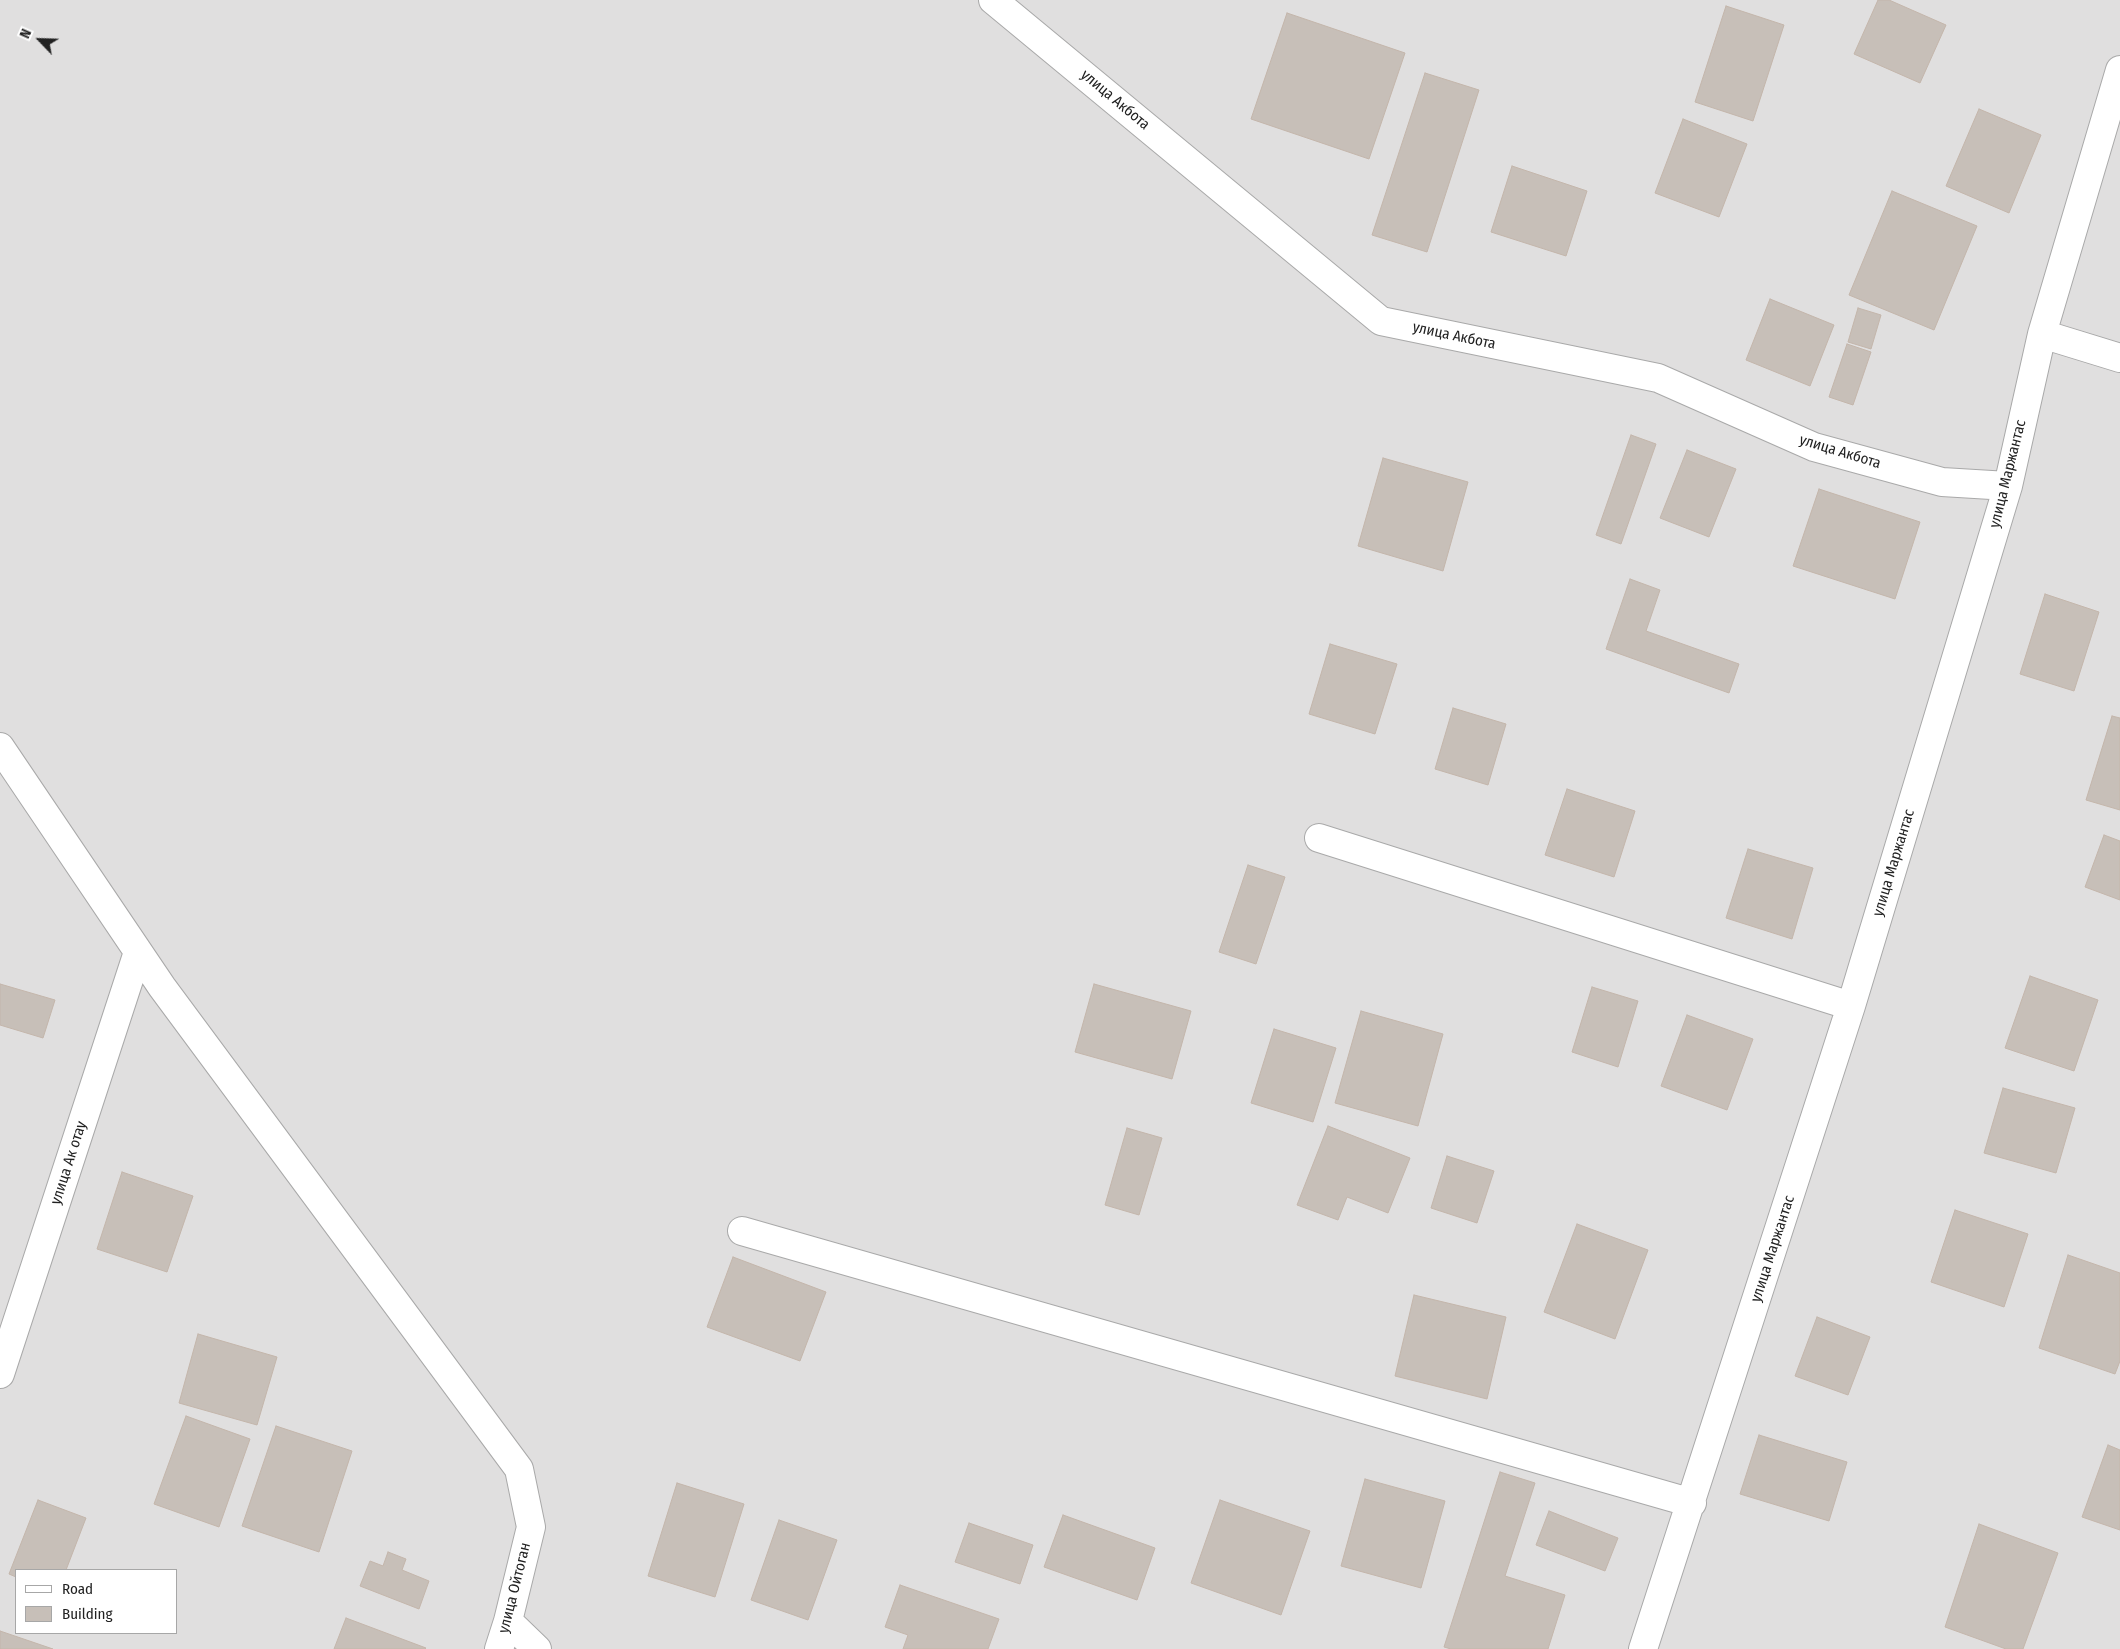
<!DOCTYPE html>
<html>
<head>
<meta charset="utf-8">
<style>
  body { margin:0 }
  #map { position:relative; width:2120px; height:1649px; overflow:hidden; background:#f2efe9; font-family:"Fira Sans Condensed",sans-serif }
  canvas { display:block }
  .legend { position:absolute; left:15px; top:1569px; width:162px; height:65px; box-sizing:border-box; background:#fff; border:1px solid #a7a7a7; margin:0; padding:6px 9px; list-style:none; font-size:15px; color:#222 }
  .legend li { display:flex; align-items:center; gap:10px; height:25px }
  .legend b { width:25px; border:1px solid #a7a7a7 }
  .north { position:absolute; left:15px; top:15px; width:50px; height:50px; -webkit-text-stroke:4px #fff; paint-order:stroke; rotate:294deg; font-size:14px; font-weight:700; line-height:20px; text-align:center; color:#222 }
  .north::after { content:''; display:block; margin:auto; width:18px; height:22px; background:#222; clip-path:polygon(50% 0,100% 100%,50% 72%,0 100%) }
</style>
</head>
<body>
<div id="map">
<canvas width="2120" height="1649"></canvas>
<ul class="legend">
<li><b style="height:6px;background:#fff"></b>Road</li>
<li><b style="height:14px;background:#c7bfb8"></b>Building</li>
</ul>
<div class="north">N</div>
</div>
<script>
const ctx = document.querySelector('canvas').getContext('2d');
ctx.lineJoin = 'round';
function fill(path, color) {
  ctx.fillStyle = color;
  ctx.fill(path, 'evenodd');
}
function poly(rows) {
  const path = new Path2D();
  for (const r of rows) {
    path.moveTo(r[0], r[1]);
    for (let i = 2; i < r.length; i += 2) path.lineTo(r[i], r[i + 1]);
  }
  return path;
}
function strokePath(path, color, width, dash) {
  ctx.strokeStyle = color;
  ctx.lineWidth = width;
  ctx.lineCap = dash ? 'butt' : 'round';
  ctx.setLineDash(dash || []);
  ctx.stroke(path);
}
function write(font, color, halo, rows, align = 'center') {
  ctx.font = font + ' "Fira Sans Condensed",sans-serif';
  ctx.lineWidth = 4;
  ctx.setLineDash([]);
  ctx.textBaseline = 'middle';
  ctx.strokeStyle = halo;
  ctx.fillStyle = color;
  for (const [text, x, y, turn = 0] of rows) {
    ctx.save();
    ctx.translate(x, y);
    ctx.rotate((+turn || 0) * Math.PI / 180);
    ctx.textAlign = isNaN(turn) ? turn : align;
    if (halo) ctx.strokeText(text, 0, 0);
    ctx.fillText(text, 0, 0);
    ctx.restore();
  }
}
fill(poly([
  [0,0,2120,0,2120,1649,0,1649],
  [16,1570,176,1570,176,1633,16,1633]
]), '#e0dfdf');
const building = poly([
  [1878,0,1889,0,1946,25,1920,83,1854,54,1878,0],
  [1726,6,1784,25,1753,121,1695,102,1726,6],
  [1287,13,1405,53,1369,159,1251,119,1287,13],
  [1425,73,1479,90,1427,252,1372,235,1425,73],
  [1979,109,2041,135,2009,213,1946,186,1979,109],
  [1683,119,1747,144,1719,217,1655,193,1683,119],
  [1512,166,1587,191,1566,256,1491,232,1512,166],
  [1892,191,1977,226,1934,330,1849,295,1892,191],
  [1770,299,1834,325,1810,386,1746,360,1770,299],
  [1858,308,1881,315,1871,349,1848,342,1858,308],
  [1847,344,1871,352,1853,405,1829,397,1847,344],
  [1631,435,1656,444,1621,544,1596,535,1631,435],
  [1687,450,1736,469,1709,537,1660,518,1687,450],
  [1383,458,1468,482,1443,571,1358,546,1383,458],
  [1819,489,1920,522,1895,599,1793,566,1819,489],
  [1630,579,1660,590,1646,631,1739,664,1729,693,1606,649,1630,579],
  [2045,594,2099,612,2074,691,2020,674,2045,594],
  [1330,644,1397,664,1375,734,1309,714,1330,644],
  [1453,708,1506,724,1488,785,1435,769,1453,708],
  [2112,716,2120,718,2120,810,2086,800,2112,716],
  [1567,789,1635,811,1614,877,1545,855,1567,789],
  [2104,835,2120,841,2120,900,2085,887,2104,835],
  [1748,849,1813,868,1792,939,1726,918,1748,849],
  [1248,865,1285,877,1256,964,1219,952,1248,865],
  [2030,976,2098,1000,2074,1071,2005,1048,2030,976],
  [0,984,55,1000,43,1038,0,1025,0,984],
  [1094,984,1191,1011,1172,1079,1075,1052,1094,984],
  [1592,987,1638,1001,1618,1067,1572,1052,1592,987],
  [1361,1011,1443,1034,1418,1126,1335,1103,1361,1011],
  [1687,1015,1753,1039,1727,1110,1661,1086,1687,1015],
  [1274,1029,1336,1048,1313,1122,1251,1103,1274,1029],
  [2003,1088,2075,1108,2056,1173,1984,1153,2003,1088],
  [1328,1126,1410,1158,1388,1213,1347,1197,1338,1220,1297,1205,1328,1126],
  [1127,1128,1162,1138,1139,1215,1105,1205,1127,1128],
  [1447,1156,1494,1171,1477,1223,1431,1208,1447,1156],
  [122,1172,193,1196,167,1272,97,1249,122,1172],
  [1955,1210,2028,1234,2004,1307,1931,1282,1955,1210],
  [1577,1224,1648,1250,1615,1339,1544,1312,1577,1224],
  [2068,1255,2120,1273,2120,1361,2115,1374,2039,1348,2068,1255],
  [733,1257,826,1292,800,1361,707,1327,733,1257],
  [1414,1295,1506,1317,1487,1399,1395,1376,1414,1295],
  [1817,1317,1870,1337,1848,1395,1795,1376,1817,1317],
  [198,1334,277,1357,257,1425,179,1403,198,1334],
  [186,1416,250,1439,219,1527,154,1504,186,1416],
  [276,1426,352,1451,319,1552,242,1526,276,1426],
  [1759,1435,1847,1462,1829,1521,1740,1494,1759,1435],
  [2108,1445,2120,1450,2120,1530,2082,1517,2108,1445],
  [1500,1472,1535,1483,1505,1576,1565,1595,1548,1649,1451,1649,1444,1647,1500,1472],
  [1365,1479,1445,1501,1421,1588,1341,1566,1365,1479],
  [677,1483,744,1504,715,1597,648,1576,677,1483],
  [38,1500,86,1518,66,1570,16,1570,16,1577,9,1574,38,1500],
  [1220,1500,1310,1531,1281,1615,1191,1583,1220,1500],
  [1549,1511,1618,1538,1605,1571,1536,1545,1549,1511],
  [1063,1515,1155,1548,1137,1600,1044,1567,1063,1515],
  [779,1520,837,1540,808,1620,751,1600,779,1520],
  [969,1523,1033,1545,1020,1584,955,1562,969,1523],
  [1979,1524,2058,1553,2023,1649,2006,1649,1945,1627,1979,1524],
  [388,1552,406,1559,402,1570,429,1581,419,1609,360,1586,370,1561,383,1566,388,1552],
  [900,1585,999,1619,988,1649,903,1649,908,1635,885,1627,900,1585],
  [346,1618,426,1648,425,1649,334,1649,346,1618],
  [0,1631,53,1649,0,1649,0,1631]
]);
fill(building, '#c7bfb8');
strokePath(building, '#c4b6ab', 1);
const street = poly([
  [993,0,1381,321,1658,378,1814,447,1942,482,2008,486],
  [2042,334,2120,358],
  [0,747,162,987,519,1469,531,1527,508,1621,499,1649],
  [1319,838,1851,1006],
  [742,1231,1692,1503],
  [0,1374,138,952],
  [508,1621,537,1649],
  [1643,1649,1851,1006,2008,486,2042,334,2120,70]
]);
strokePath(street, '#a9a9a9', 30);
strokePath(street, '#fff', 28);
write('15px', '#222', '#fff', [
  ["улица Акбота",1115,100,40],
  ["улица Акбота",1454,336,12],
  ["улица Акбота",1840,452,17],
  ["улица Маржантас",2008,474,-76],
  ["улица Маржантас",1894,863,-73],
  ["улица Ак отау",69,1163,-72],
  ["улица Маржантас",1773,1249,-72],
  ["улица Ойтоган",515,1588,-76]
]);
</script>
</body>
</html>
